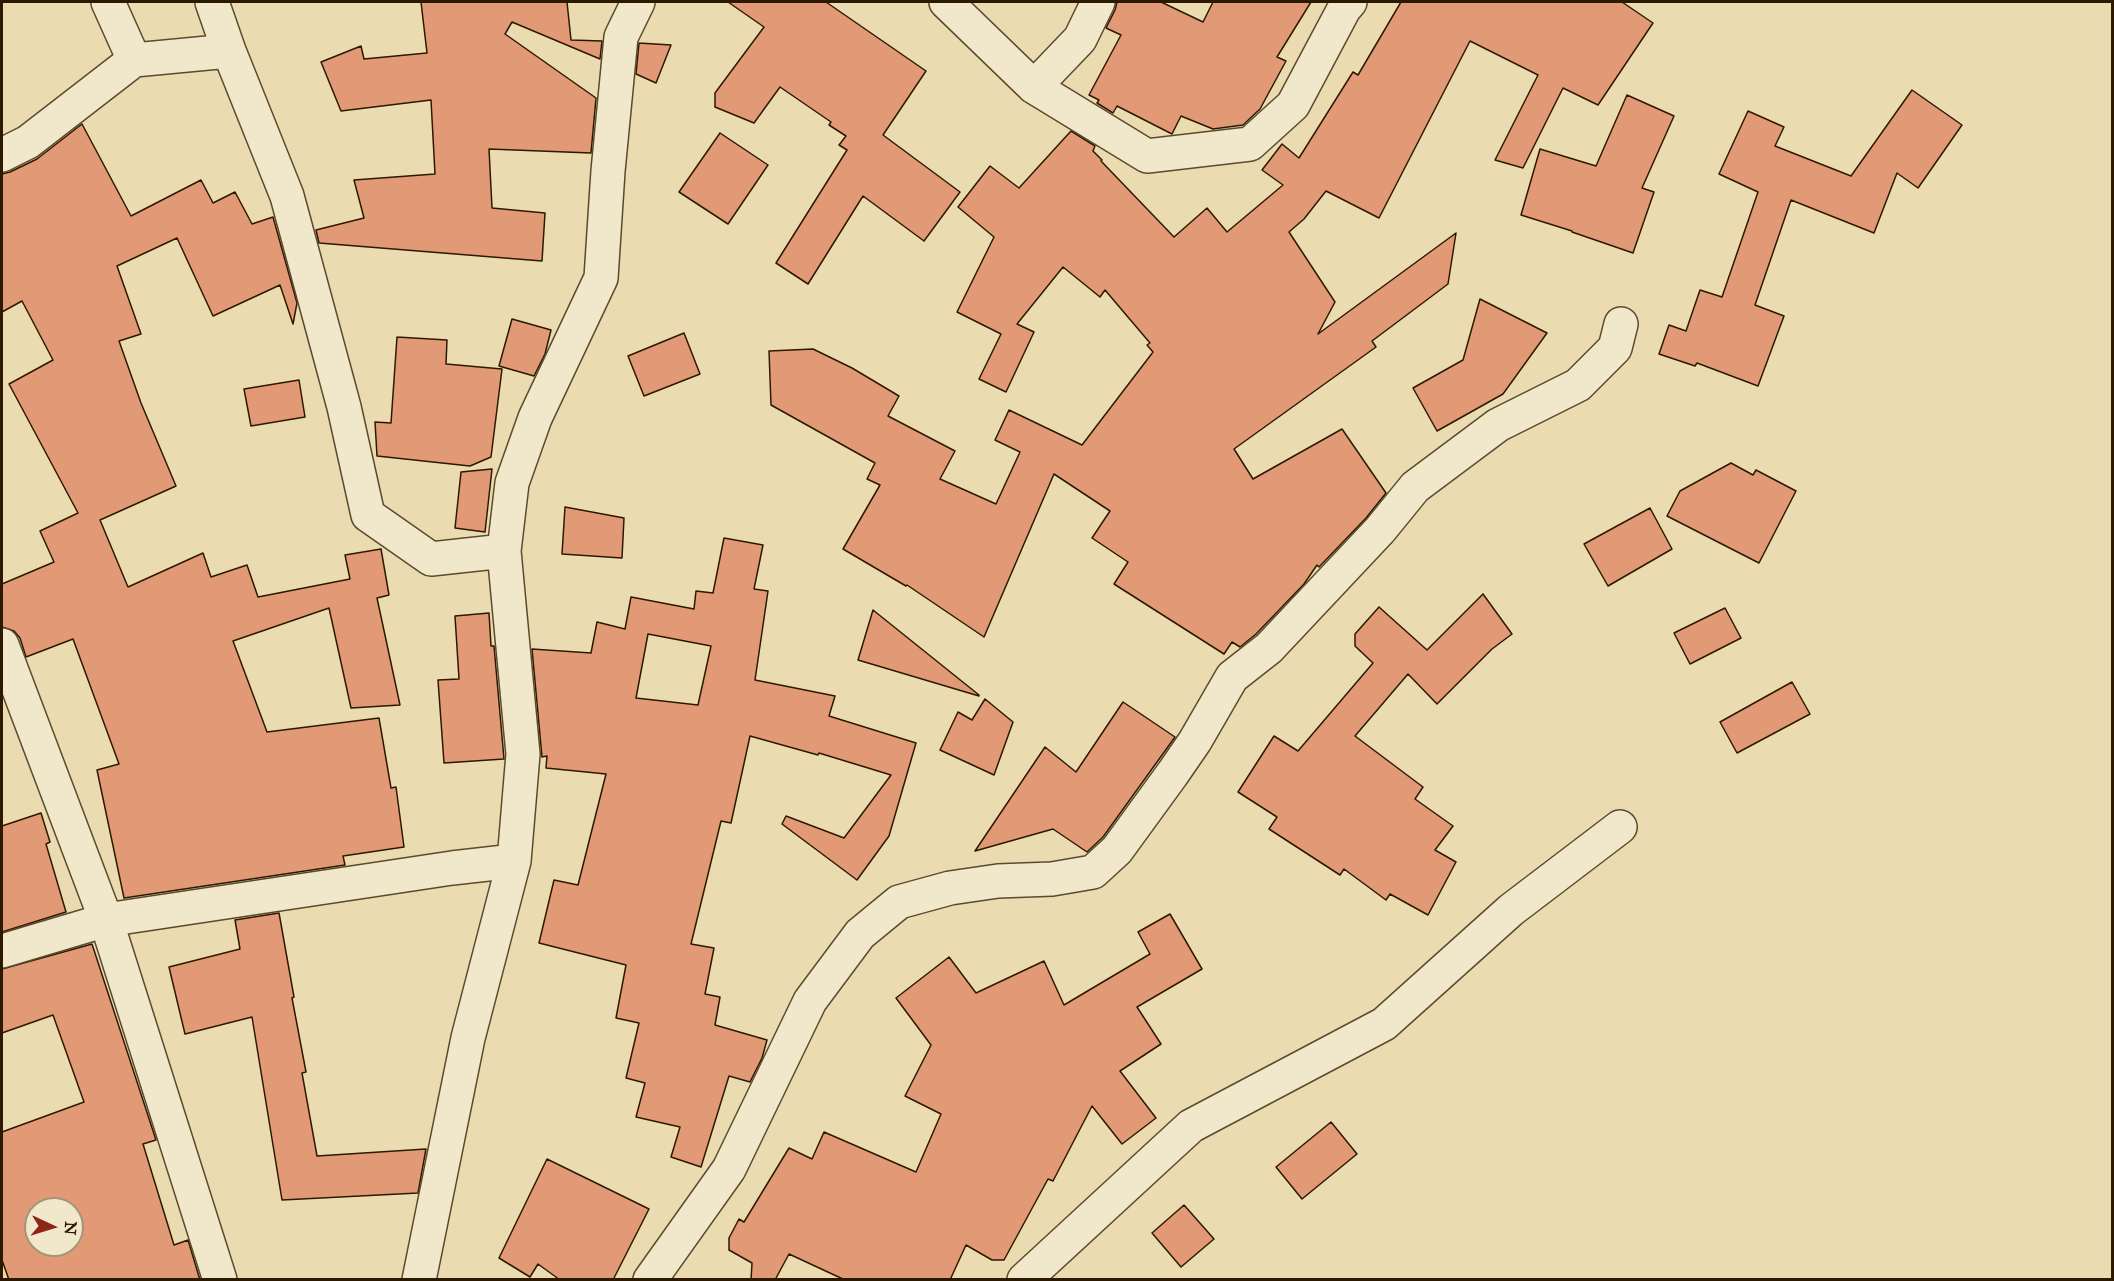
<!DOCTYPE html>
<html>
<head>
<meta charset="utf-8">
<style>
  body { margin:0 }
  #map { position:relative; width:2114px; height:1281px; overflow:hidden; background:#eadbb1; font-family:"IM FELL Great Primer",serif }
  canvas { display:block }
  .frame { position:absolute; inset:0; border:3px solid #2d1900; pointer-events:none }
  .north { position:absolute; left:24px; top:1197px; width:60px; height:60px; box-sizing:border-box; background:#f1e8cc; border:2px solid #a3957a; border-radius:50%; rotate:94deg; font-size:16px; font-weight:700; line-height:24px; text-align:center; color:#2d1900 }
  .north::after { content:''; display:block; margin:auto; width:21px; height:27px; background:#8f2418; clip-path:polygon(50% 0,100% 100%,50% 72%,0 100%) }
</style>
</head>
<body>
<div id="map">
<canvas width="2114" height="1281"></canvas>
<div class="frame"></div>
<div class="north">N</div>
</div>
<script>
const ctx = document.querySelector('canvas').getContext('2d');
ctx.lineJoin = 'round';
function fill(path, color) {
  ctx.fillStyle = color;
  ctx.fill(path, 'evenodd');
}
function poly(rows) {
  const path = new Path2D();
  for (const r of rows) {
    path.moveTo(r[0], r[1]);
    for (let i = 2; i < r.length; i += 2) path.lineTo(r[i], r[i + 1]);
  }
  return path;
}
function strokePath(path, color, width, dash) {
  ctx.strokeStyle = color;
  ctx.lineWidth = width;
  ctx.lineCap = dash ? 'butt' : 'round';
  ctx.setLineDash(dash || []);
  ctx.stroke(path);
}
const building = poly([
  [421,2,567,2,571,40,602,41,600,59,512,22,505,34,596,98,591,153,489,149,492,208,545,213,542,261,319,243,316,230,364,218,354,180,435,174,431,100,341,111,321,62,361,46,364,59,427,53,421,2],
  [728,2,826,2,926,71,883,135,960,192,924,241,863,196,808,284,776,263,847,150,839,145,846,136,829,125,831,122,780,87,754,123,715,107,715,93,764,27,728,2],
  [1117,2,1161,2,1203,22,1213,2,1311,2,1277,57,1286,61,1260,109,1243,125,1213,129,1181,116,1172,134,1117,106,1113,113,1097,103,1099,100,1089,95,1121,35,1106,28,1115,10,1117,2],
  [1401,2,1622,2,1653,23,1598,105,1563,88,1523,168,1495,160,1538,75,1470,41,1379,218,1326,191,1304,219,1289,232,1335,302,1318,334,1456,233,1448,284,1372,341,1376,347,1234,449,1253,479,1342,429,1386,493,1366,518,1319,567,1317,565,1304,584,1256,634,1240,647,1232,642,1224,654,1114,584,1128,562,1092,538,1110,511,1054,474,984,637,907,585,906,586,843,549,880,485,867,479,875,463,771,405,769,351,813,349,852,368,899,396,888,416,955,451,940,479,996,504,1020,452,995,440,1009,410,1082,445,1153,352,1147,345,1150,343,1105,290,1100,297,1063,267,1017,324,1034,332,1006,392,979,379,1001,334,957,312,994,237,958,207,990,166,1019,188,1071,131,1095,146,1093,151,1102,160,1101,161,1174,237,1207,208,1227,232,1283,185,1262,170,1282,144,1299,158,1353,72,1358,75,1401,2],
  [639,43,671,45,656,83,636,74,639,43],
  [1912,90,1962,125,1918,188,1897,173,1874,233,1791,200,1755,305,1784,316,1758,386,1697,363,1695,366,1659,354,1669,325,1686,331,1700,290,1722,297,1758,192,1719,174,1748,111,1784,127,1775,146,1851,176,1912,90],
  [1627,95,1674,116,1642,188,1654,192,1633,253,1572,232,1572,231,1521,215,1540,149,1596,166,1627,95],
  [82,124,131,216,201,180,213,203,235,192,252,224,273,217,297,303,293,324,280,285,213,316,177,238,117,266,141,334,119,341,141,403,176,486,100,520,128,587,203,553,211,577,247,565,258,597,350,579,345,555,381,549,389,595,377,598,400,705,351,708,329,608,233,641,267,732,379,718,391,788,396,787,404,847,343,856,345,865,124,898,97,770,119,764,73,639,26,657,20,638,14,631,2,627,2,584,54,562,40,531,78,513,9,384,53,360,22,301,2,312,2,174,10,172,37,159,82,124],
  [720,133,768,165,728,224,679,192,720,133],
  [1480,299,1547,333,1503,394,1437,431,1413,388,1463,360,1480,299],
  [512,319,551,330,545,354,534,376,499,366,512,319],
  [684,333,700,374,644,396,628,356,684,333],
  [397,337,447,340,446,364,502,369,491,457,470,466,377,456,375,422,391,423,397,337],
  [299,380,305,417,251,426,244,389,299,380],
  [1731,463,1753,475,1756,470,1796,491,1759,563,1667,516,1680,491,1731,463],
  [492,469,485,532,455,528,461,472,492,469],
  [565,507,624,518,622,558,562,554,565,507],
  [1650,508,1672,549,1608,586,1584,544,1650,508],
  [724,538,763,545,754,589,768,591,755,680,835,696,829,716,916,743,889,836,857,880,782,824,786,816,844,838,891,775,819,753,818,755,750,736,731,823,721,821,691,944,714,948,705,994,720,997,715,1025,767,1040,762,1058,750,1082,729,1076,701,1167,671,1157,680,1127,636,1117,645,1083,626,1078,639,1023,616,1018,626,965,539,943,554,880,578,885,606,774,546,768,547,756,542,757,532,649,591,653,597,622,625,629,631,597,694,609,696,591,713,593,724,538],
  [648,634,711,646,698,705,636,698,648,634],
  [1483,594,1512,634,1492,649,1437,704,1408,674,1355,736,1423,787,1415,799,1453,826,1435,850,1456,862,1428,915,1390,894,1386,900,1344,869,1340,875,1269,829,1277,817,1238,792,1274,736,1298,751,1373,663,1355,646,1355,634,1379,607,1427,650,1483,594],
  [1725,608,1741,638,1690,664,1674,633,1725,608],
  [873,610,979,695,979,696,858,660,873,610],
  [489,613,491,646,494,646,504,759,444,763,438,680,459,679,455,616,489,613],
  [1792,682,1810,714,1737,753,1720,722,1792,682],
  [985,699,1013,722,994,775,940,750,958,712,972,720,985,699],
  [1123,702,1175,737,1103,837,1087,852,1053,829,975,851,1045,747,1076,772,1123,702],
  [41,813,50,842,46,844,66,912,2,932,2,826,41,813],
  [279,913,294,997,292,998,306,1072,302,1073,317,1156,426,1149,418,1193,282,1200,252,1017,185,1034,169,967,240,949,235,920,279,913],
  [1170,914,1202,969,1137,1007,1161,1044,1120,1071,1156,1118,1122,1144,1092,1106,1053,1181,1048,1179,1004,1260,992,1260,966,1245,950,1280,845,1280,789,1254,775,1280,751,1280,752,1263,729,1250,729,1238,739,1219,744,1222,789,1148,812,1159,824,1132,916,1172,941,1114,905,1096,931,1045,896,998,949,957,976,993,1044,961,1064,1005,1150,954,1138,932,1170,914],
  [92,944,156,1140,143,1144,174,1245,188,1240,200,1280,9,1280,2,1260,2,1132,84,1102,53,1015,2,1033,2,969,92,944],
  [36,1209,72,1209,72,1245,36,1245,36,1209],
  [1331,1122,1357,1154,1302,1199,1276,1167,1331,1122],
  [547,1159,649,1209,613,1280,560,1280,538,1264,530,1277,499,1258,547,1159],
  [1184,1205,1214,1239,1181,1267,1152,1233,1184,1205]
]);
fill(building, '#e29a76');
strokePath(building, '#2d1900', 1.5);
const minor = poly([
  [108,2,134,60],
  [212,2,229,51,287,196,344,407,368,515,431,559,504,551],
  [946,2,1034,87,1147,156,1250,144,1293,105,1344,9,1350,2],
  [1034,87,1080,39,1098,2],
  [2,155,28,142,134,60,229,51],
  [2,645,106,920,220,1280],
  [2,951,106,920,452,868,514,861],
  [419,1280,468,1038,514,861,523,754,504,551,512,483,535,418,601,278,608,171,621,37,638,2],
  [650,1280,729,1169,810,1001,860,934,899,902,950,888,998,881,1052,879,1093,872,1117,850,1173,773,1195,741,1232,677,1269,648,1380,530,1415,487,1498,425,1578,385,1615,348,1621,324],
  [1024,1280,1191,1126,1384,1024,1511,910,1620,827]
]);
strokePath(minor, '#5c4a2c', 36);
strokePath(minor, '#f1e8cc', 33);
</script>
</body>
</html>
